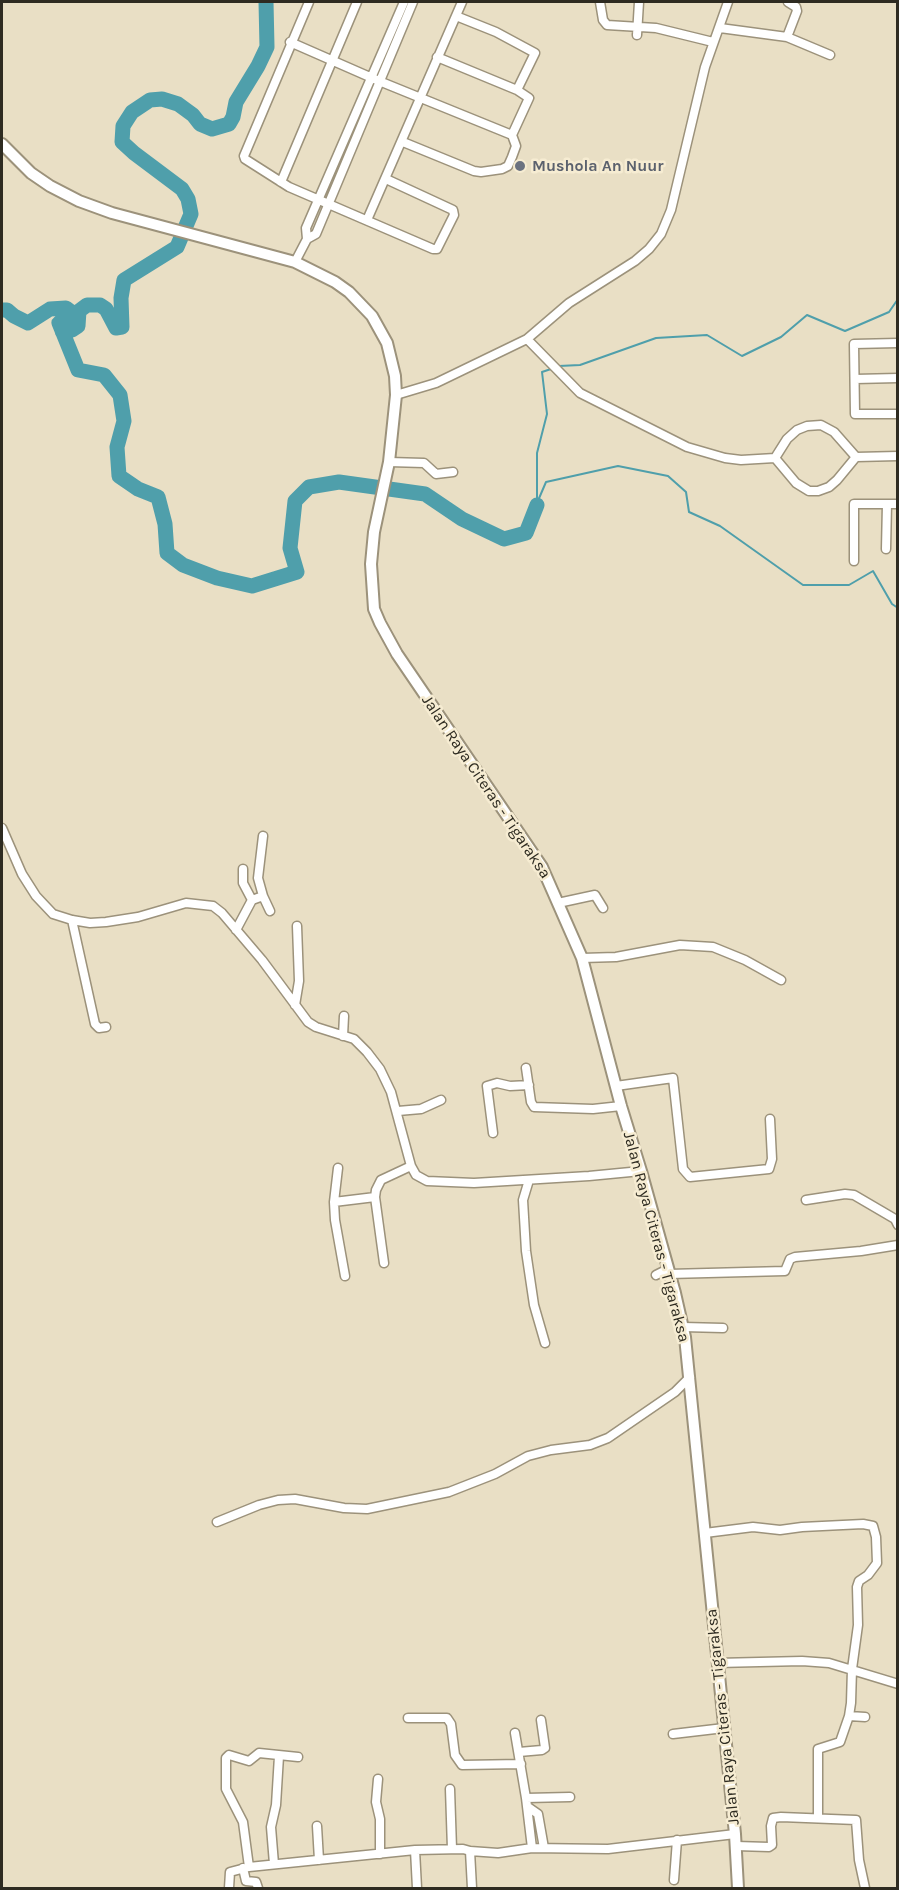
<!DOCTYPE html>
<html>
<head>
<meta charset="utf-8">
<style>
  body { margin:0 }
  #map { position:relative; width:899px; height:1890px; overflow:hidden; background:#e9dfc5; font-family:Karla,sans-serif }
  canvas { display:block }
  .frame { position:absolute; inset:0; border:3px solid #2e2b21; pointer-events:none }
</style>
</head>
<body>
<div id="map">
<canvas width="899" height="1890"></canvas>
<div class="frame"></div>
</div>
<script>
const ctx = document.querySelector('canvas').getContext('2d');
ctx.lineJoin = 'round';
function poly(rows) {
  const path = new Path2D();
  for (const r of rows) {
    path.moveTo(r[0], r[1]);
    for (let i = 2; i < r.length; i += 2) path.lineTo(r[i], r[i + 1]);
  }
  return path;
}
function strokePath(path, color, width, dash) {
  ctx.strokeStyle = color;
  ctx.lineWidth = width;
  ctx.lineCap = dash ? 'butt' : 'round';
  ctx.setLineDash(dash || []);
  ctx.stroke(path);
}
function write(font, color, halo, rows, align = 'center') {
  ctx.font = font + ' Karla,sans-serif';
  ctx.lineWidth = 5;
  ctx.setLineDash([]);
  ctx.textBaseline = 'middle';
  ctx.strokeStyle = halo;
  ctx.fillStyle = color;
  for (const [text, x, y, turn = 0] of rows) {
    ctx.save();
    ctx.translate(x, y);
    ctx.rotate((+turn || 0) * Math.PI / 180);
    ctx.textAlign = isNaN(turn) ? turn : align;
    if (halo) ctx.strokeText(text, 0, 0);
    ctx.fillText(text, 0, 0);
    ctx.restore();
  }
}
strokePath(poly([
  [559,366,580,365,656,338,707,335,742,356,781,337,807,315,845,331,889,312,898,299],
  [537,503,546,482,618,466,668,476,686,492,689,512,720,526,803,585,849,585,873,571,892,604,898,608],
  [537,505,537,453,547,414,542,372,554,368]
]), '#4f9fab', 2);
strokePath(poly([
  [2,310,7,310,14,316,28,323,50,309,66,308,70,311,67,317,59,323,78,370,104,375,120,395,124,421,117,447,119,476,138,489,158,497,165,524,167,553,183,565,217,578,252,586,297,572,290,548,295,501,309,487,339,482,425,494,462,519,504,539,526,533,537,505],
  [62,331,72,330,78,326,79,311,87,305,100,305,106,309,116,328,122,327,121,298,124,280,177,247,191,214,188,199,182,189,134,153,122,142,123,126,132,112,150,100,162,99,178,104,193,115,200,124,212,129,229,124,233,117,236,102,258,66,267,47,266,2]
]), '#4f9fab', 15);
const minor = poly([
  [309,2,244,156,245,159,289,187,433,249,437,249,454,215,453,210,386,179],
  [600,2,603,20,607,25,656,28,713,42],
  [720,28,787,37,830,55],
  [637,35,639,2],
  [787,37,797,11,796,7,788,2],
  [290,42,379,81,512,135],
  [437,57,517,90],
  [403,142,474,171,481,172,502,169,508,166,512,157,516,146,512,135,529,98,517,90,535,53,496,32,456,16],
  [281,182,357,2],
  [367,220,462,2],
  [307,239,316,234,413,2],
  [295,262,307,239,306,228,404,2],
  [527,339,580,393,687,447,725,458,741,460,775,458,796,483,809,491,818,491,829,487,837,480,856,457,898,456],
  [898,343,854,344,855,414,898,414],
  [855,379,898,378],
  [396,395,436,383,527,339,569,303,635,261,649,249,661,234,671,210,705,67,728,2],
  [775,458,787,439,797,430,807,426,821,425,834,432,856,457],
  [389,462,424,463,436,474,453,472],
  [886,549,887,504],
  [854,561,854,504,898,504],
  [2,828,22,874,36,896,53,914,72,920,90,923,106,922,138,917,186,903,213,906,222,913,262,960,308,1022,316,1027,354,1039,367,1052,380,1069,391,1092,411,1166,416,1175,427,1181,474,1183,589,1176,641,1171],
  [263,896,270,911],
  [252,900,263,896,258,878,263,836],
  [558,903,595,895,603,908],
  [72,920,95,1024,99,1028,106,1027],
  [236,930,252,900,243,883,243,869],
  [582,958,616,957,680,945,713,947,745,960,781,980],
  [295,1005,299,981,297,926],
  [343,1036,344,1016],
  [526,1068,531,1102,534,1107,593,1109,621,1106],
  [616,1086,673,1078,683,1169,690,1177,769,1169,772,1159,770,1119],
  [398,1111,421,1109,441,1100],
  [493,1133,487,1086,497,1083,510,1086,529,1085],
  [529,1180,523,1200,526,1251,534,1305,545,1343],
  [806,1200,845,1194,854,1195,895,1219,898,1225],
  [334,1202,338,1168],
  [384,1263,375,1197,376,1190,381,1180,411,1166],
  [669,1274,785,1271,790,1259,795,1257,861,1251,898,1245],
  [656,1275,668,1269],
  [345,1276,335,1220,334,1202,375,1197],
  [683,1327,723,1328],
  [217,1522,259,1505,278,1500,295,1499,344,1508,367,1509,449,1492,495,1474,528,1456,551,1450,590,1445,608,1438,675,1392,690,1377],
  [705,1533,753,1527,780,1530,802,1527,863,1524,873,1526,876,1537,877,1563,868,1575,859,1581,857,1587,858,1625,852,1669,851,1703,849,1716,865,1717],
  [717,1663,802,1661,829,1663,898,1684],
  [408,1718,447,1718,451,1724,455,1755,462,1765,521,1764],
  [515,1733,526,1798,532,1848],
  [673,1734,724,1728],
  [519,1752,542,1750,545,1748,541,1720],
  [378,1779,376,1802,380,1819,380,1854],
  [450,1789,452,1849],
  [526,1798,570,1797],
  [528,1807,538,1814,544,1848],
  [818,1818,818,1749,840,1742,849,1716],
  [317,1826,319,1860],
  [736,1846,769,1847,772,1845,771,1826,773,1818,781,1817,856,1820,859,1860,865,1888],
  [415,1850,417,1888],
  [470,1851,472,1888],
  [274,1864,271,1827,276,1805,279,1756],
  [249,1867,243,1822,226,1789,226,1758,229,1755,249,1761,259,1753,298,1757],
  [243,1868,246,1881,256,1882,258,1888],
  [674,1880,677,1840],
  [229,1888,230,1872,249,1867,415,1850,463,1849,470,1851,498,1853,532,1848,608,1849,735,1834]
]);
const major = poly([
  [2,144,31,173,50,186,79,201,112,213,295,262,335,282,349,292,372,316,387,343,395,376,396,395,389,462,374,532,371,564,374,609,380,623,397,654,542,867,582,958,621,1106,641,1171,675,1293,685,1337,735,1834,738,1888]
]);
strokePath(minor, '#9c927b', 11);
strokePath(major, '#9c927b', 14);
strokePath(minor, '#fff', 8);
strokePath(major, '#fff', 10);
for (const [x, y, r, color] of [
  [520,166,6,"#6b7280"]
]) {
  const dot = new Path2D();
  dot.arc(x, y, r, 0, 2 * Math.PI);
  ctx.fillStyle = color;
  ctx.fill(dot);
  strokePath(dot, '#f6ecd2', 2);
}
write('bold 16px', '#5b616d', '#f6ecd2', [
  ["Mushola An Nuur",532,166]
], 'left');
write('16px', '#2e2b21', '#f6ecd2', [
  ["Jalan Raya Citeras - Tigaraksa",486,787,56],
  ["Jalan Raya Citeras - Tigaraksa",656,1237,75],
  ["Jalan Raya Citeras - Tigaraksa",723,1717,-96]
]);
</script>
</body>
</html>
